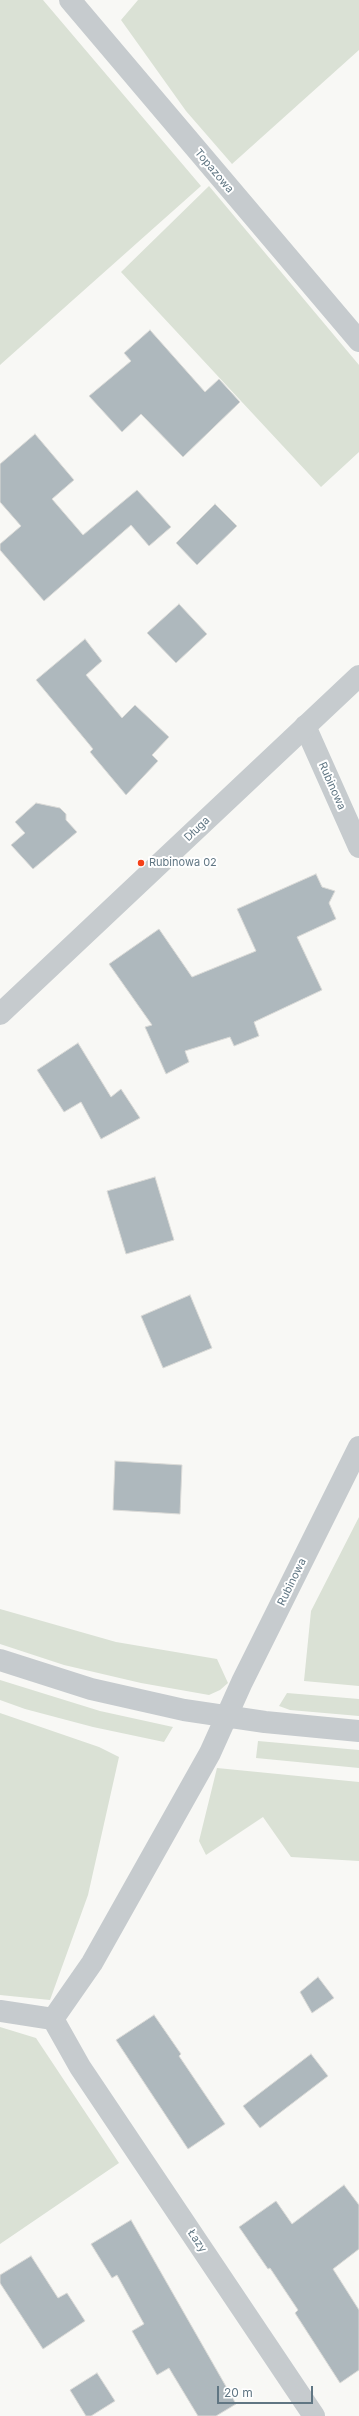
<!DOCTYPE html>
<html>
<head>
<meta charset="utf-8">
<style>
  body { margin:0 }
  #map { position:relative; width:359px; height:2416px; overflow:hidden; background:#f8f8f5; font-family:Inter,sans-serif }
  canvas { display:block }
  .scale { position:absolute; left:217px; top:2386px; width:96px; height:18px; box-sizing:border-box; border:2px solid #607683; border-top:0; padding-left:5px; font-size:12px; line-height:14px; white-space:nowrap; color:#607683; -webkit-text-stroke:3px #fff; paint-order:stroke }
</style>
</head>
<body>
<div id="map">
<canvas width="359" height="2416"></canvas>
<div class="scale">20 m</div>
</div>
<script>
const ctx = document.querySelector('canvas').getContext('2d');
ctx.lineJoin = 'round';
function fill(path, color) {
  ctx.fillStyle = color;
  ctx.fill(path, 'evenodd');
}
function poly(rows) {
  const path = new Path2D();
  for (const r of rows) {
    path.moveTo(r[0], r[1]);
    for (let i = 2; i < r.length; i += 2) path.lineTo(r[i], r[i + 1]);
  }
  return path;
}
function strokePath(path, color, width, dash) {
  ctx.strokeStyle = color;
  ctx.lineWidth = width;
  ctx.lineCap = dash ? 'butt' : 'round';
  ctx.setLineDash(dash || []);
  ctx.stroke(path);
}
function write(font, color, halo, rows, align = 'center') {
  ctx.font = font + ' Inter,sans-serif';
  ctx.lineWidth = 4;
  ctx.setLineDash([]);
  ctx.textBaseline = 'middle';
  ctx.strokeStyle = halo;
  ctx.fillStyle = color;
  for (const [text, x, y, turn = 0] of rows) {
    ctx.save();
    ctx.translate(x, y);
    ctx.rotate((+turn || 0) * Math.PI / 180);
    ctx.textAlign = isNaN(turn) ? turn : align;
    if (halo) ctx.strokeText(text, 0, 0);
    ctx.fillText(text, 0, 0);
    ctx.restore();
  }
}
fill(poly([
  [0,0,43,0,201,186,0,365],
  [138,0,359,0,359,50,232,164,186,111,121,20],
  [209,186,359,365,359,452,321,487,121,272],
  [359,1517,359,1686,304,1681,311,1611],
  [0,1609,116,1642,217,1659,228,1683,220,1690,209,1695,141,1683,64,1665,0,1644],
  [0,1680,100,1711,173,1727,164,1742,93,1727,25,1709,0,1700],
  [287,1693,359,1699,359,1716,290,1710,279,1706],
  [0,1713,99,1747,119,1757,88,1895,50,2000,0,1995],
  [258,1741,359,1750,359,1768,256,1758],
  [217,1768,359,1782,359,1861,291,1857,263,1817,206,1855,199,1841],
  [0,2027,36,2038,119,2163,0,2244]
]), '#dae1d5');
const building = poly([
  [150,330,205,392,219,379,240,402,183,457,141,414,122,432,89,396,131,361,124,353,150,330],
  [35,434,74,480,52,499,83,535,137,490,171,527,149,546,131,525,44,601,0,550,0,544,21,526,0,502,0,464,35,434],
  [215,504,237,526,197,565,176,543,215,504],
  [179,604,207,634,176,663,147,633,179,604],
  [85,639,102,661,86,675,122,718,135,705,169,737,152,755,158,761,126,795,90,752,93,749,36,680,85,639],
  [36,803,60,808,66,814,66,820,77,832,33,869,11,845,25,833,15,822,36,803],
  [316,874,322,887,335,891,329,903,336,919,297,937,322,990,254,1022,259,1036,234,1046,230,1037,185,1051,189,1062,166,1074,145,1027,152,1025,109,964,159,929,192,977,256,951,237,909,316,874],
  [78,1043,111,1097,121,1089,140,1118,101,1139,81,1102,64,1112,37,1070,78,1043],
  [155,1177,174,1240,126,1254,107,1191,155,1177],
  [190,1295,212,1348,163,1368,141,1316,190,1295],
  [115,1461,182,1465,180,1514,113,1510,115,1461],
  [318,1977,334,1998,312,2013,300,1992,318,1977],
  [154,2015,181,2054,179,2056,225,2124,188,2149,116,2040,154,2015],
  [311,2054,328,2076,260,2128,243,2106,311,2054],
  [344,2185,359,2205,359,2249,333,2269,359,2310,359,2370,340,2383,295,2313,298,2310,270,2268,268,2269,239,2227,276,2201,292,2224,344,2185],
  [131,2220,236,2404,216,2416,198,2416,169,2368,157,2375,132,2331,144,2324,117,2275,112,2278,91,2244,131,2220],
  [31,2256,58,2298,67,2293,85,2321,43,2349,0,2283,0,2275,31,2256],
  [97,2373,115,2401,91,2416,86,2416,70,2390,97,2373]
]);
fill(building, '#aeb8bd');
strokePath(building, '#dadad7', 1);
strokePath(poly([
  [70,0,359,341],
  [305,726,359,847],
  [0,1660,91,1689,184,1710,265,1722,359,1731],
  [0,2011,53,2019],
  [314,2416,80,2067,53,2019,92,1963,210,1753,242,1682,359,1447]
]), '#c6cbce', 22);
strokePath(poly([
  [0,1014,359,676]
]), '#c6cbce', 22);
for (const [x, y, r, color] of [
  [141,863,4,"#f54018"]
]) {
  const dot = new Path2D();
  dot.arc(x, y, r, 0, 2 * Math.PI);
  ctx.fillStyle = color;
  ctx.fill(dot);
  strokePath(dot, '#fff', 1.5);
}
write('11px', '#607683', '#fff', [
  ["Topazowa",214,171,50],
  ["Rubinowa",332,786,66],
  ["Długa",197,829,-44],
  ["Rubinowa",292,1582,-64],
  ["Łazy",197,2241,56]
]);
write('11px', '#607683', '#fff', [
  ["Rubinowa 02",149,863]
], 'left');
</script>
</body>
</html>
